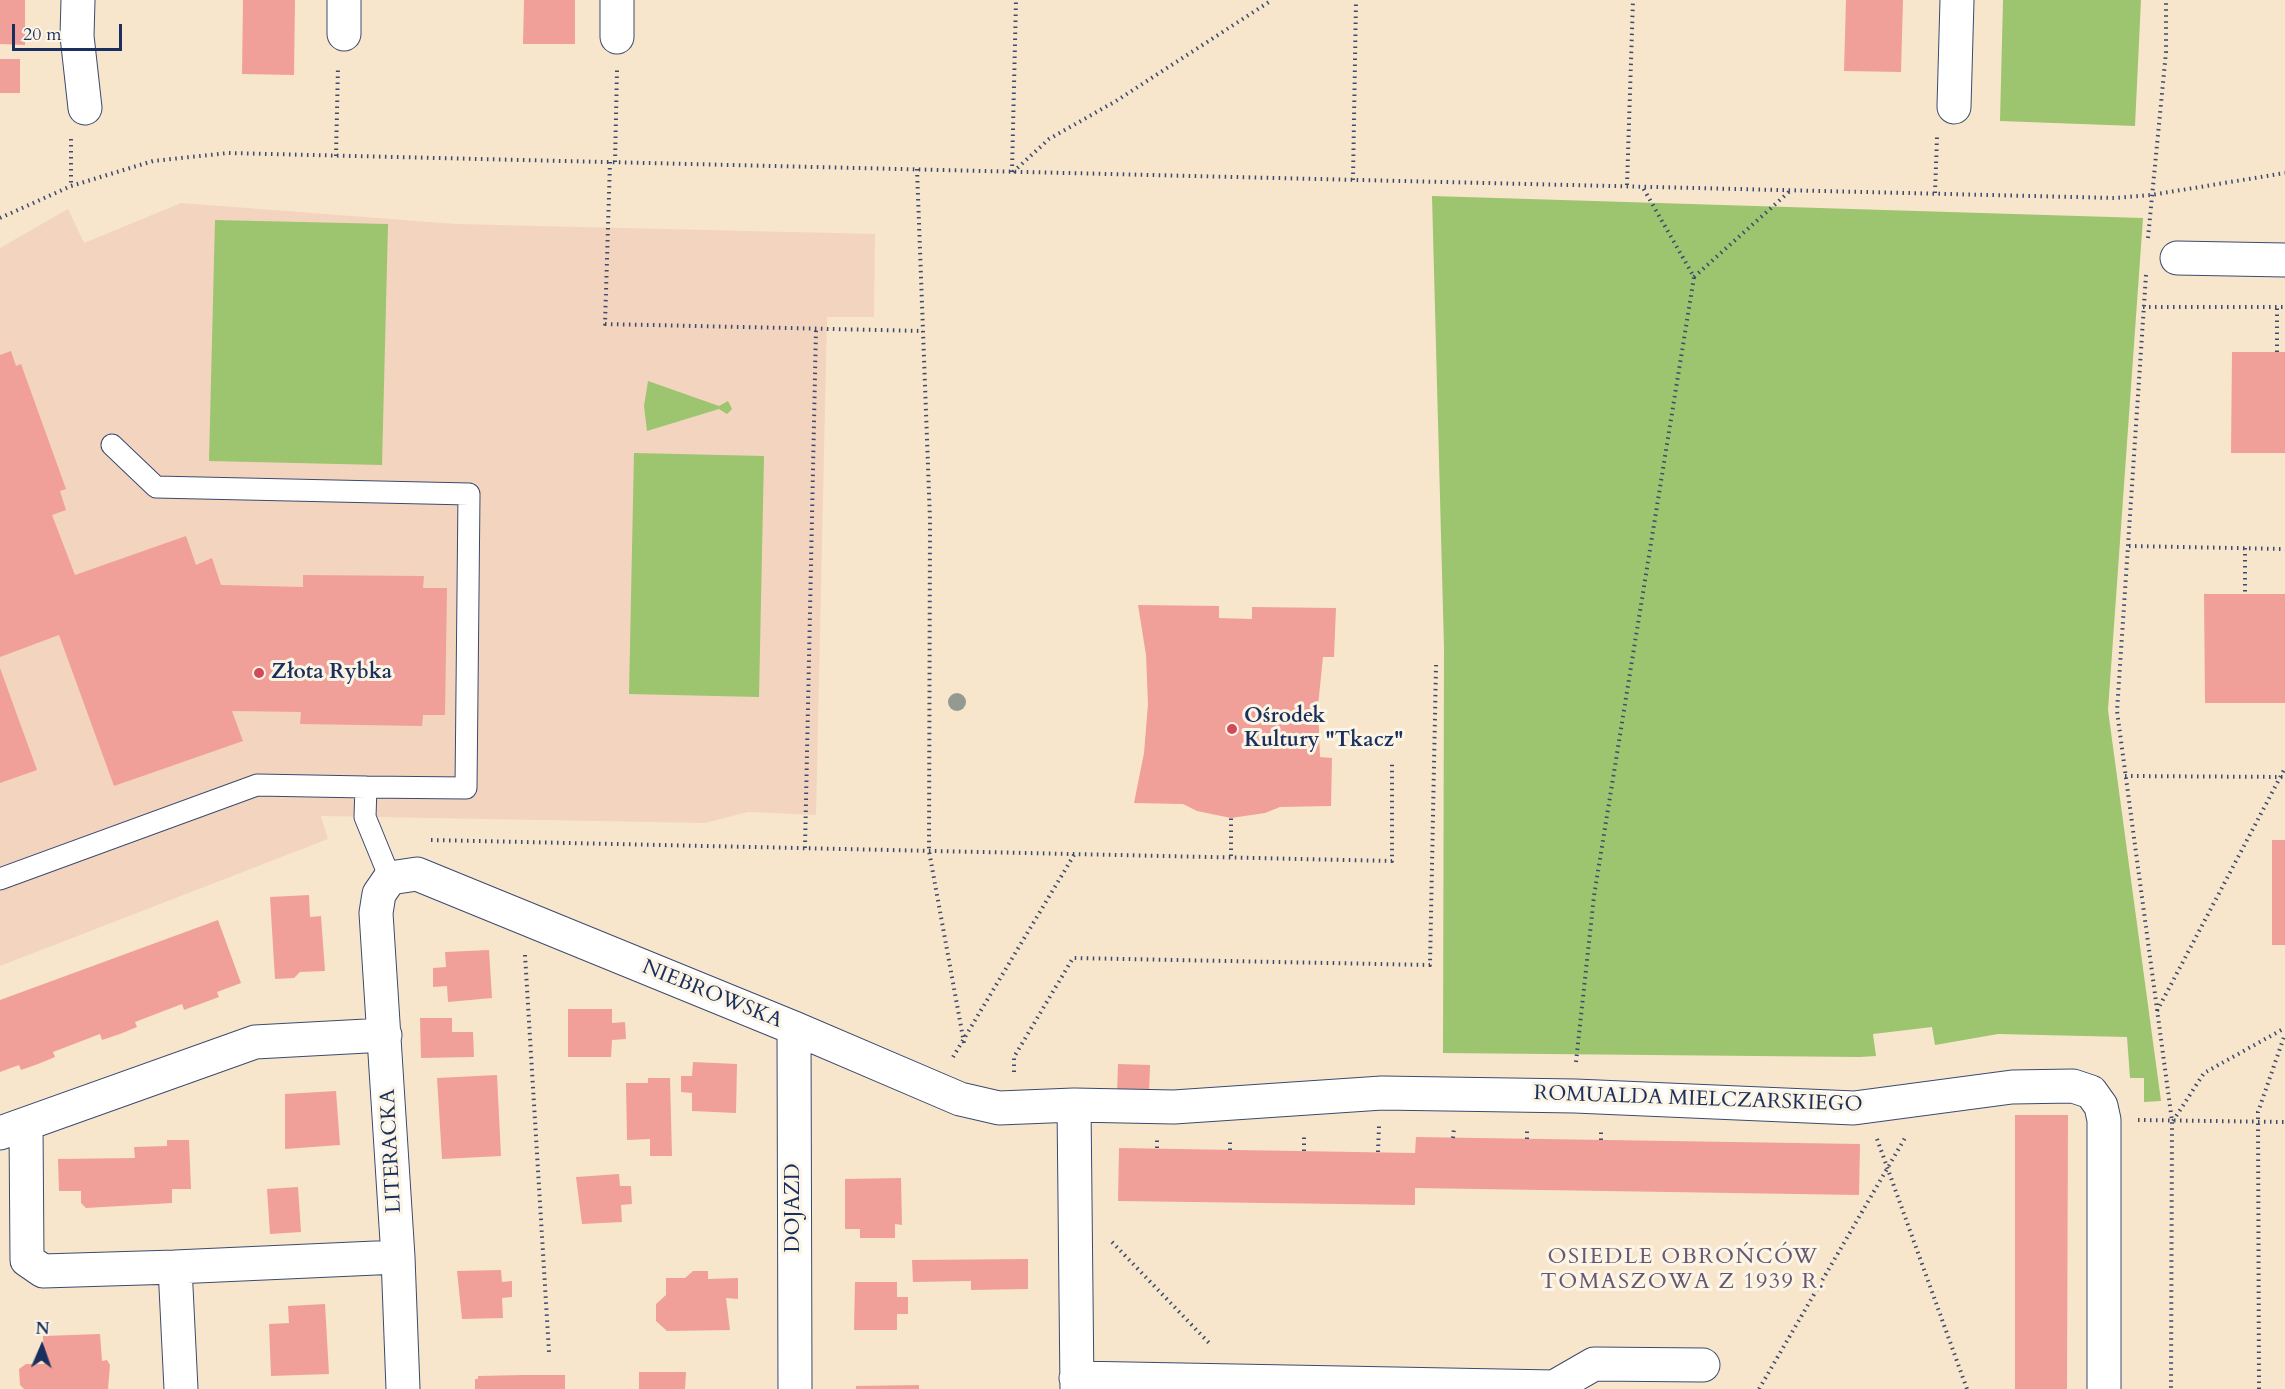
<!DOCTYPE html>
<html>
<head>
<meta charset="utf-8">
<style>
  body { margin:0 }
  #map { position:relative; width:2285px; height:1389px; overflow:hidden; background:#f7e6cc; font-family:Cardo,serif }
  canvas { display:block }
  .north { position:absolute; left:12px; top:1317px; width:60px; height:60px; -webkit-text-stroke:4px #fcf5e5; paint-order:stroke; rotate:2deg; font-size:16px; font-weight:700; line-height:24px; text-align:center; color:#1b2f5e }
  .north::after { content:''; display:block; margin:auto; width:21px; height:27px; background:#1b2f5e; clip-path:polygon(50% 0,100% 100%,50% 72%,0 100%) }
  .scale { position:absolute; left:12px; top:24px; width:110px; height:27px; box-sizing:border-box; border:3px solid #1b2f5e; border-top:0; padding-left:8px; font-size:18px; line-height:21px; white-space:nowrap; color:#1b2f5e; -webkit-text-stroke:4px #fcf5e5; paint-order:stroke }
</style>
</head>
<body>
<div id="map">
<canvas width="2285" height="1389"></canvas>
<div class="north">N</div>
<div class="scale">20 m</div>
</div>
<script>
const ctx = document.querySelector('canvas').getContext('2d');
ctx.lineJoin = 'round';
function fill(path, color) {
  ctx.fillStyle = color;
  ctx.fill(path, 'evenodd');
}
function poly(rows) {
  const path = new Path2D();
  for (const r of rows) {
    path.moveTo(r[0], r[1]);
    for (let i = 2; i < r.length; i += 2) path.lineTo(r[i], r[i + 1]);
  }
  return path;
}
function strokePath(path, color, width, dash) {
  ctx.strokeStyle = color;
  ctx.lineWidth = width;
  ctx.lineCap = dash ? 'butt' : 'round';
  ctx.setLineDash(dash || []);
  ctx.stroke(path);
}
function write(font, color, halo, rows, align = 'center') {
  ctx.font = font + ' Cardo,serif';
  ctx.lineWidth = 6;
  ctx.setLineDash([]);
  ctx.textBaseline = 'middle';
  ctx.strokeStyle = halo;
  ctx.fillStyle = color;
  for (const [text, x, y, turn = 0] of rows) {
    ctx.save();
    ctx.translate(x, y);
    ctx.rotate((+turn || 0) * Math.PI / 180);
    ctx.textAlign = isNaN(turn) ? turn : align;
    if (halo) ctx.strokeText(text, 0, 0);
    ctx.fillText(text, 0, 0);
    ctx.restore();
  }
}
fill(poly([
  [181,203,456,224,875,234,874,317,827,317,816,815,748,812,705,823,321,816,328,839,0,966,0,248,68,209,84,243]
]), '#f3d4bf');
fill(poly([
  [2003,0,2141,0,2135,126,2000,121],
  [1432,196,2143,218,2108,710,2161,1101,2144,1102,2144,1078,2130,1078,2127,1037,1998,1034,1935,1045,1932,1027,1873,1034,1876,1056,1860,1057,1443,1053,1444,648],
  [215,220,388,224,382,465,209,461],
  [648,381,719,406,728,401,732,409,727,414,719,409,647,431,644,406],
  [634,453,764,456,759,697,629,694]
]), '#9dc46f');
fill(poly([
  [0,0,25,0,25,45,0,44],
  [243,0,295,0,294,75,242,74],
  [524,0,575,0,575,44,523,44],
  [1846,0,1903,0,1901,72,1844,71],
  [0,59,20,59,20,93,0,93],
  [11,351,16,366,21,364,66,489,60,491,66,510,52,515,75,575,186,536,196,565,212,558,221,585,303,587,303,575,424,576,423,588,447,588,445,715,423,715,422,726,300,724,301,712,232,711,243,741,114,786,59,635,0,657,0,355],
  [2232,352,2285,352,2285,453,2231,453],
  [2204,594,2285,594,2285,703,2205,703],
  [1138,605,1219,606,1219,618,1252,619,1252,607,1336,608,1334,657,1323,657,1318,706,1320,757,1332,758,1331,806,1280,807,1265,813,1231,818,1197,811,1183,804,1134,803,1144,753,1148,704,1146,655],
  [0,668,37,770,0,783],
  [2272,840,2285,840,2285,945,2272,945],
  [309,895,310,917,321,916,325,971,300,972,294,978,275,979,270,897],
  [218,920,241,983,217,992,219,997,184,1010,182,1004,135,1022,137,1027,120,1034,102,1040,100,1034,53,1052,55,1057,38,1064,21,1070,19,1065,0,1072,0,1000],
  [489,950,492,998,448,1002,447,986,433,987,433,968,446,967,445,952],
  [568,1009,612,1009,612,1023,625,1022,626,1039,612,1040,611,1057,568,1057],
  [420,1018,452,1018,452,1032,473,1032,474,1057,421,1058],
  [693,1062,737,1064,736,1113,692,1111,692,1093,681,1092,681,1076,692,1076],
  [1118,1064,1150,1065,1149,1095,1117,1094],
  [497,1075,501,1156,442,1159,437,1078],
  [648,1078,670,1078,672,1156,650,1156,650,1139,627,1140,626,1083,648,1083],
  [336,1091,340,1145,285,1149,285,1094],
  [2015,1115,2068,1115,2067,1389,2015,1389],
  [1416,1137,1860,1144,1859,1195,1415,1188,1415,1205,1118,1201,1119,1148,1415,1153],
  [167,1140,189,1140,191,1189,172,1189,172,1203,86,1208,81,1203,81,1191,59,1191,58,1159,135,1158,134,1147,167,1146],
  [619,1174,620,1186,631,1186,632,1204,621,1205,622,1222,582,1224,576,1177],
  [901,1178,902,1225,895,1224,895,1238,860,1238,860,1229,845,1229,845,1179],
  [298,1187,301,1232,270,1234,267,1189],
  [1028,1259,1028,1289,971,1290,971,1281,913,1282,912,1260],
  [501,1270,502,1282,512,1281,512,1297,502,1298,503,1318,462,1319,457,1271],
  [693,1271,708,1271,708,1279,738,1278,738,1299,726,1298,730,1330,667,1331,656,1321,656,1304,666,1295,666,1278,685,1278],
  [855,1282,897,1282,897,1297,908,1297,908,1314,897,1314,897,1330,854,1330],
  [325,1304,329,1374,271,1376,269,1324,289,1323,288,1306],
  [100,1334,102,1361,107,1360,110,1365,108,1389,24,1389,20,1385,19,1369,26,1364,44,1364,43,1336],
  [639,1372,686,1372,685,1389,639,1389],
  [521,1375,565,1375,565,1389,475,1389,475,1379,478,1379,478,1376],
  [919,1385,919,1389,856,1389,856,1386]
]), '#f1a099');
const lane = poly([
  [112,445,156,487,469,494,466,788,366,787],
  [0,879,257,785,366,787,365,817,390,878]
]);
const street = poly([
  [78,0,77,36,85,108],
  [344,34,344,0],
  [617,37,617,0],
  [1954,107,1957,0],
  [2177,258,2285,260],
  [794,1028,795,1389],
  [1074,1105,1077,1389],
  [26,1125,27,1260,43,1271,175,1267],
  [0,1133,255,1042,385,1035],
  [1076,1378,1554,1387,1594,1364,1703,1365],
  [181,1389,175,1267,398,1257],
  [403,1389,398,1257,376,913,379,894,390,878,417,874,794,1028,960,1099,999,1108,1074,1105,1174,1107,1382,1093,1575,1096,1854,1108,2012,1087,2073,1086,2091,1092,2101,1106,2104,1120,2104,1389]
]);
strokePath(lane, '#3c4a6e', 23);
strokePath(street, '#3c4a6e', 35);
strokePath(poly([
  [71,139,71,186],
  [336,156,338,66],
  [610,162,605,324,923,331],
  [615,162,617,70],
  [917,169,930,520,929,851,964,1043],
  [1012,172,1016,0],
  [1013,172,1049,139,1116,101,1272,0],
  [1353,180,1356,0],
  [1627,185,1633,0],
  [1935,193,1937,137],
  [0,218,71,186,153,161,228,153,2115,198,2151,195,2285,173],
  [2148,238,2166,52,2166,0],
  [2146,275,2117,711,2172,1121,2171,1389],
  [1694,277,1791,190],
  [2143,307,2285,307],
  [2277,352,2277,307],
  [2129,546,2285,549],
  [2245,548,2245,594],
  [2125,776,2285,777],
  [431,840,1392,861,1392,764],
  [805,848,816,328],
  [1231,856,1231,818],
  [525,955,549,1352],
  [2157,1011,2285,768],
  [953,1057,1074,855],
  [1576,1062,1594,896,1694,277,1642,186],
  [1014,1072,1014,1057,1073,958,1430,965,1436,665],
  [2138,1120,2285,1122],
  [2173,1121,2204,1073,2285,1028],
  [1453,1138,1454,1128],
  [1527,1139,1527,1129],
  [1877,1139,1967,1389],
  [1601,1140,1601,1132],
  [1157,1148,1157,1140],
  [1230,1150,1230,1138],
  [1304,1151,1304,1134],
  [1378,1152,1379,1126],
  [1112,1242,1211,1345],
  [1759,1389,1905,1138],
  [2259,1389,2258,1112,2285,1034]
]), '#3c4a6e', 4, [1.5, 4.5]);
strokePath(lane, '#fff', 21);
strokePath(street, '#fff', 33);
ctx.fillStyle = '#939a92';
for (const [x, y] of [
  [957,702]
]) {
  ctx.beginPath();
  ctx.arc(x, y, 9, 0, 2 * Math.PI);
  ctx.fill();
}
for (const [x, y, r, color] of [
  [259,673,6,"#d1495b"],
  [1232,729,6,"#d1495b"]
]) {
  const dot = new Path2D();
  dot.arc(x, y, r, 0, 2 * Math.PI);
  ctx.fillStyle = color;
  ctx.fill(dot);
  strokePath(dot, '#fcf5e5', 2);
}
write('bold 21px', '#1b2f5e', '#fcf5e5', [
  ["Złota Rybka",271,673],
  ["Ośrodek",1244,717],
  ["Kultury \"Tkacz\"",1244,741]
], 'left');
write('21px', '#1b2f5e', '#fcf5e5', [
  ["NIEBROWSKA",712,995,22],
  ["ROMUALDA MIELCZARSKIEGO",1698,1100,2],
  ["LITERACKA",392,1151,-93],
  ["DOJAZD",794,1208,-90]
]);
ctx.letterSpacing = '1.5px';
write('22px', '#665773', '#fcf5e5', [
  ["OSIEDLE OBROŃCÓW",1683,1258],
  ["TOMASZOWA Z 1939 R.",1683,1283]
]);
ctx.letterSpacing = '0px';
</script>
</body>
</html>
